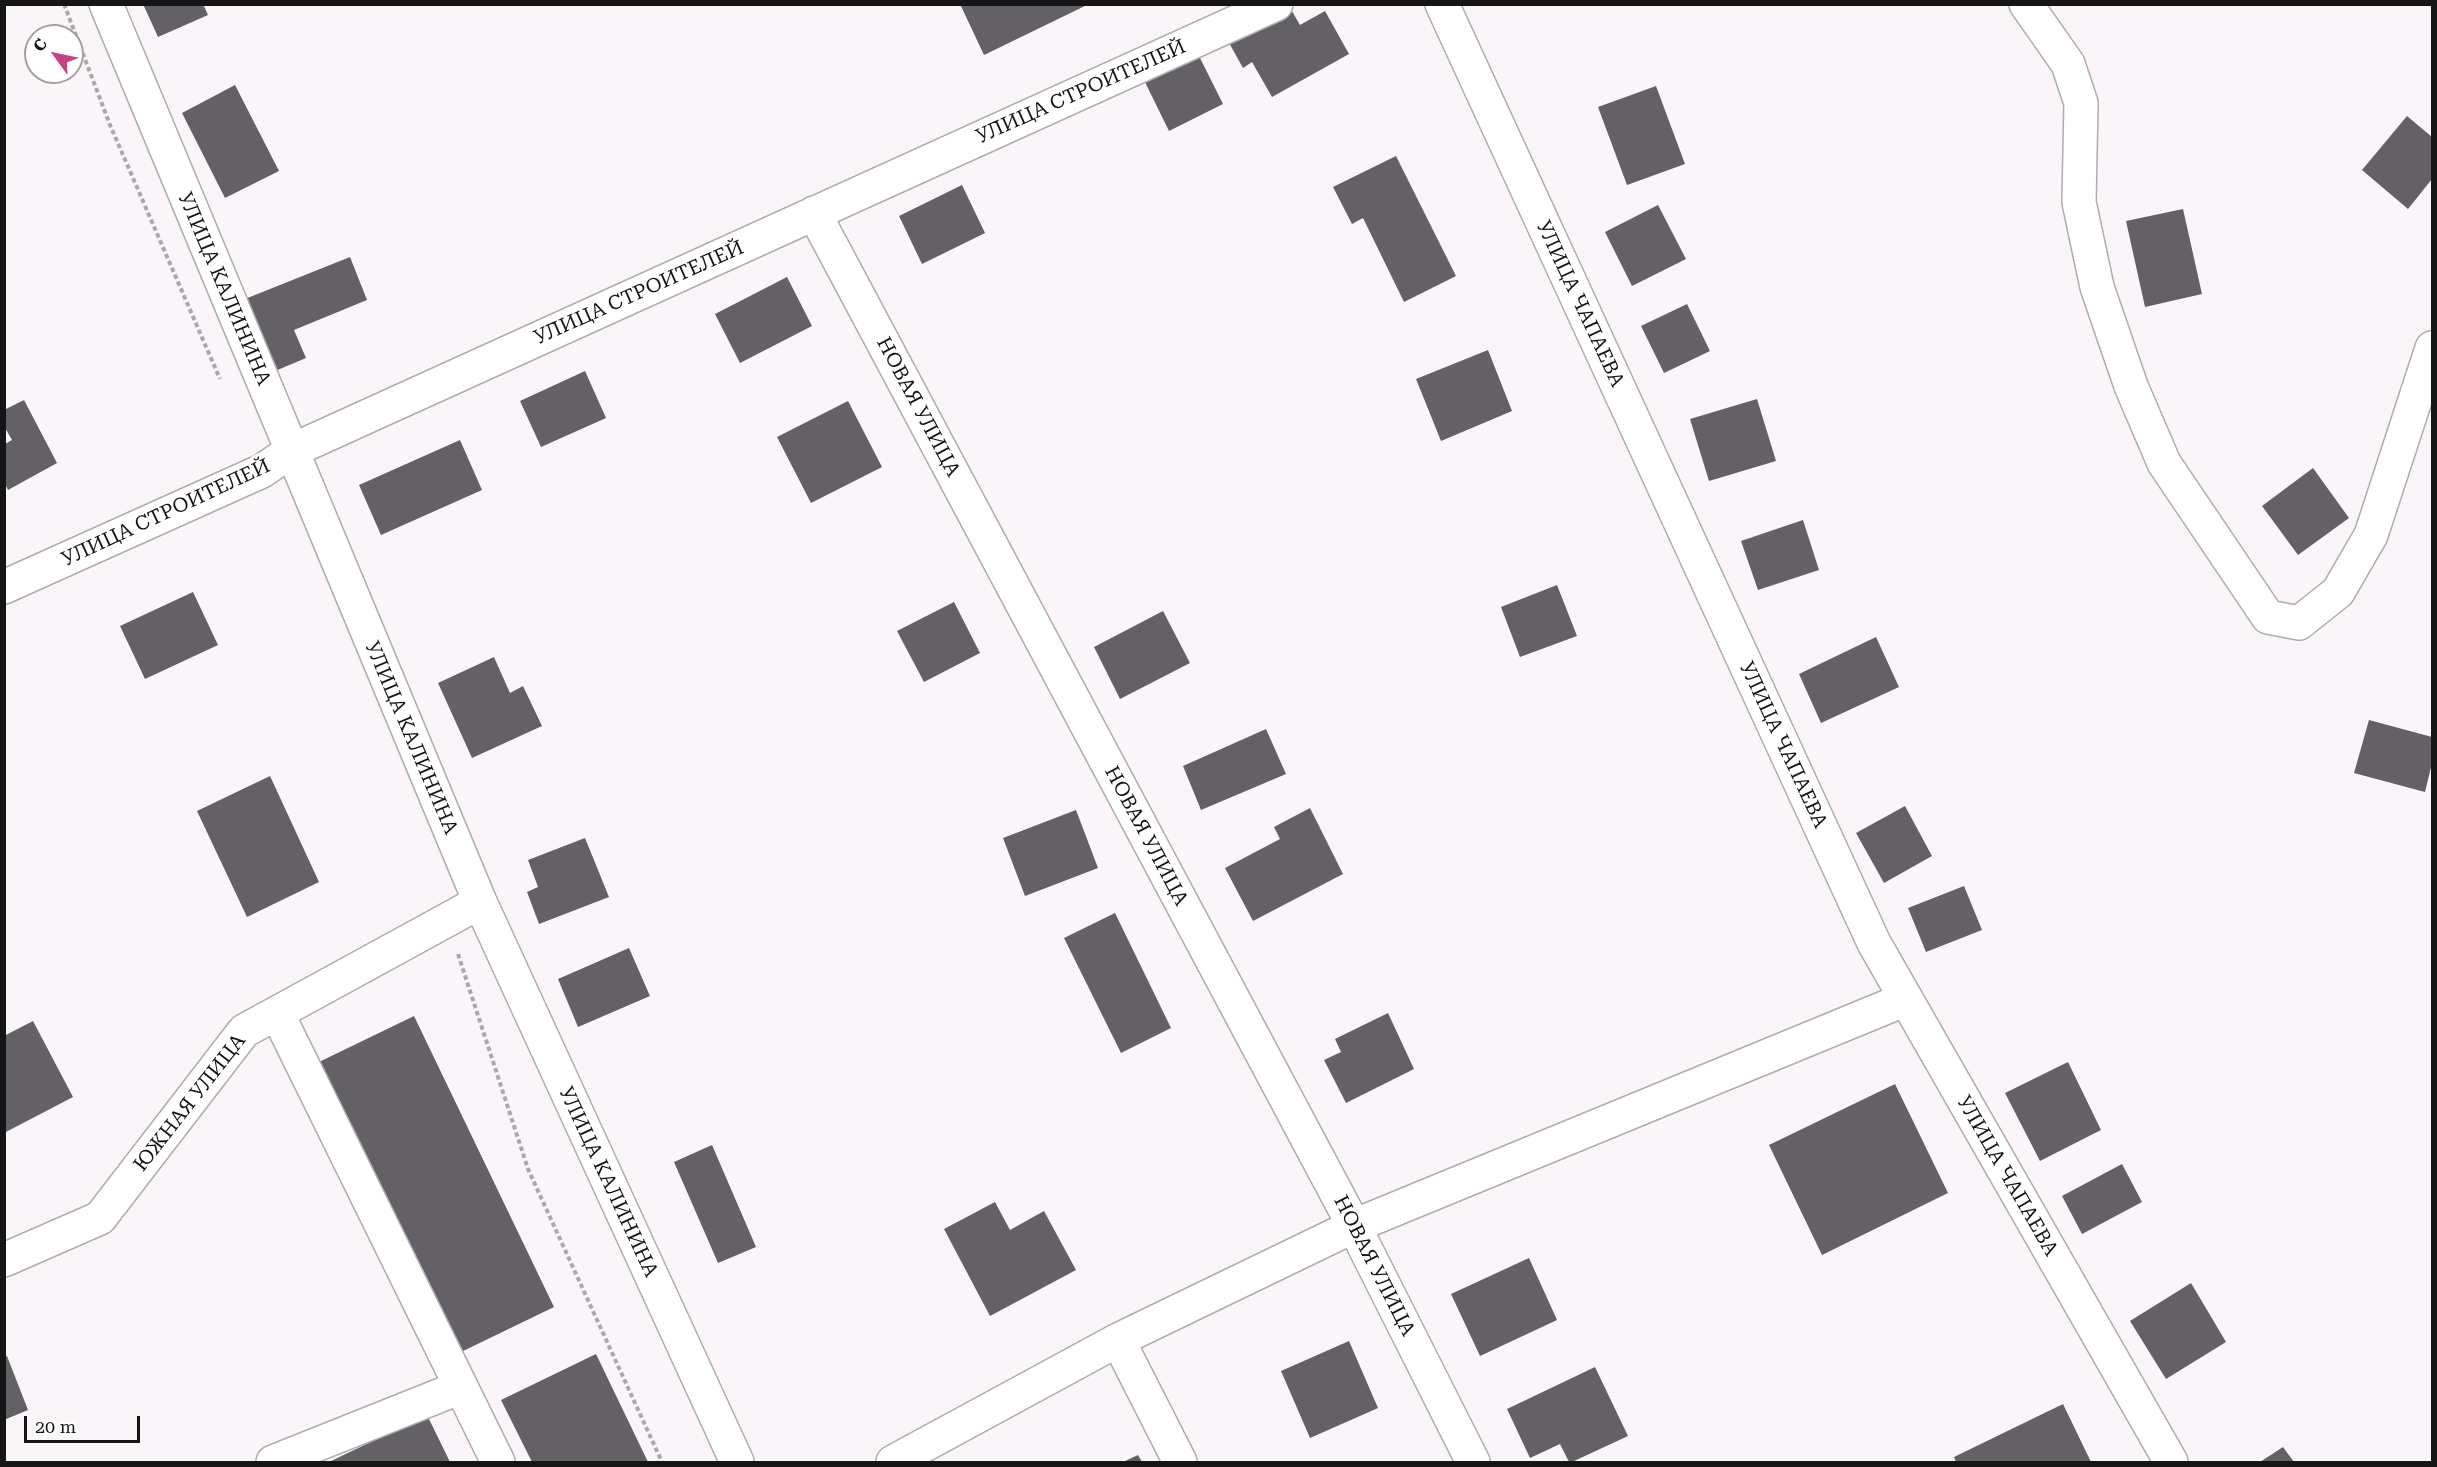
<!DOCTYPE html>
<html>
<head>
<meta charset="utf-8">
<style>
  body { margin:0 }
  #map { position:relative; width:2437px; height:1467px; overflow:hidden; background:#f9f5f9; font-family:"Roboto Serif",serif }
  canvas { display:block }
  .frame { position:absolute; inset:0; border:6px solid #161516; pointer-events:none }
  .north { position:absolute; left:24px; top:24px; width:60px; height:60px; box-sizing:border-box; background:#fff; border:2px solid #a2a1a2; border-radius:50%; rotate:303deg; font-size:16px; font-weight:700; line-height:24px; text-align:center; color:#161516 }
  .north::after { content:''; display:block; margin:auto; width:21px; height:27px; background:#c84384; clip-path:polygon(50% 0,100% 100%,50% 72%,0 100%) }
  .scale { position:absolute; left:24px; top:1416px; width:116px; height:27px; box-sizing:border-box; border:3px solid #161516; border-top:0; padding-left:8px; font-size:18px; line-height:21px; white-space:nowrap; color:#161516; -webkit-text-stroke:4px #fff; paint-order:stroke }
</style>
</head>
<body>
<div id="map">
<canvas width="2437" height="1467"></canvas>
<div class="frame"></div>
<div class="north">С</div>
<div class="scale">20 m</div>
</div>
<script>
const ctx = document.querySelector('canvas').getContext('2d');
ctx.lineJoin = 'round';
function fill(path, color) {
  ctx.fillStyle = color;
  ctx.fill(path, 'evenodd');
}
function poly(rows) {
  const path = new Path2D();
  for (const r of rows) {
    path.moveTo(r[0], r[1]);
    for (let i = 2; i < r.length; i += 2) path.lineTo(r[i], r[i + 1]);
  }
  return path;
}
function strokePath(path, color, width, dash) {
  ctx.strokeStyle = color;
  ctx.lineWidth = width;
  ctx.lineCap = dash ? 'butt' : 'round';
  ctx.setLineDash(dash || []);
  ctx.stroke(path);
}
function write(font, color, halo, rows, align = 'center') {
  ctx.font = font + ' "Roboto Serif",serif';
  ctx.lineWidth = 6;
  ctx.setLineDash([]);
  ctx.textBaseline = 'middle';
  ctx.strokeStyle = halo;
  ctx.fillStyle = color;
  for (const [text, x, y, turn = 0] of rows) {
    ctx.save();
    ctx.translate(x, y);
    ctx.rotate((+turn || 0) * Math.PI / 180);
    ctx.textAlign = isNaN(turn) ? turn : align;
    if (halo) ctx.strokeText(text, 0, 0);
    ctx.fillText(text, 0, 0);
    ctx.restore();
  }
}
fill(poly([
  [143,4,203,4,208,15,158,37],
  [960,4,1089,4,984,55],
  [1289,6,1300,25,1325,11,1349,54,1272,97,1252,62,1243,68,1228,41],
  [1197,52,1223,104,1169,131,1143,78],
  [235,85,279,171,225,198,182,113],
  [1656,86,1685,164,1627,185,1598,107],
  [2407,116,2432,137,2432,179,2408,209,2362,170],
  [1396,156,1456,276,1404,302,1363,218,1352,224,1333,187],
  [962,185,985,233,922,264,899,216],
  [1658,205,1686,259,1632,286,1605,232],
  [2183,209,2202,294,2145,307,2126,221],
  [350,257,367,300,294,330,306,358,275,371,245,299],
  [787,277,812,326,740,363,715,314],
  [1687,304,1710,351,1664,373,1641,326],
  [1488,350,1512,411,1441,441,1416,379],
  [585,371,606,418,541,447,520,401],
  [1757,399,1776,461,1709,481,1690,419],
  [24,400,57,463,8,490,5,484,5,444,12,440,4,426,4,410],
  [848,401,882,467,811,503,777,437],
  [460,440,482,490,381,535,359,485],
  [2313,468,2349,518,2298,555,2262,506],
  [1803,520,1819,570,1758,590,1741,541],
  [1557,585,1577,636,1520,657,1501,607],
  [193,592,218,645,145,679,120,626],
  [954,602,980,653,924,682,897,631],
  [1163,611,1190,663,1120,699,1094,647],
  [1876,637,1899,687,1821,723,1799,674],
  [494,657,510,693,523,686,542,726,472,758,438,683],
  [2369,720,2432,737,2432,763,2425,792,2354,773],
  [1266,729,1286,774,1201,810,1183,766],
  [270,776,319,882,247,917,197,811],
  [1905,806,1932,856,1884,883,1856,833],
  [1310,808,1343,874,1253,921,1225,868,1280,839,1274,827],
  [1076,810,1098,868,1025,896,1003,838],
  [585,838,609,897,539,924,527,892,538,887,528,860],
  [1964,886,1982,930,1926,952,1908,908],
  [1115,913,1171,1028,1121,1053,1064,938],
  [629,948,650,996,578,1027,558,979],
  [1388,1013,1414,1069,1346,1103,1324,1060,1341,1052,1335,1039],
  [414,1016,554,1307,459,1353,319,1062],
  [33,1021,73,1097,4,1133,4,1036],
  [2068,1062,2101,1130,2040,1161,2005,1093],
  [1895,1084,1948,1193,1822,1255,1769,1145],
  [712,1145,756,1247,718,1263,674,1162],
  [2122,1164,2142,1202,2082,1234,2062,1196],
  [995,1202,1010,1230,1044,1211,1076,1270,990,1316,944,1229],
  [1529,1258,1557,1320,1480,1356,1451,1294],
  [2191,1283,2226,1342,2166,1379,2130,1321],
  [1349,1341,1378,1408,1310,1438,1281,1371],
  [596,1354,648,1462,532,1462,501,1400],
  [7,1356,28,1410,4,1420,4,1357],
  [1595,1367,1628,1436,1572,1462,1569,1462,1560,1444,1530,1458,1507,1409],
  [2063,1404,2091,1462,1956,1462,1954,1457],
  [427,1415,450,1462,329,1462],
  [2283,1447,2294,1462,2260,1462],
  [1138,1455,1142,1462,1123,1462]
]), '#636165');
const minor = poly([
  [106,4,480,902,737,1462],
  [1442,4,1874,943,2171,1462],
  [2026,4,2068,64,2081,103,2079,202,2097,287,2131,386,2164,463,2268,617,2299,623,2338,592,2371,535,2432,348],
  [814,213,1354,1226,1473,1462],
  [4,587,262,471,291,451,1276,4],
  [277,1013,498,1462],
  [4,1260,100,1218,244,1031,480,902],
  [1118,1340,1180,1462],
  [273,1462,461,1387],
  [893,1462,1118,1340,1354,1226,1906,999]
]);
strokePath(minor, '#b0abaf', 36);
strokePath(poly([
  [64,4,110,125,220,379],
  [458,954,528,1169,662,1462]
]), '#aba8ab', 4, [4.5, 3]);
strokePath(minor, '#fff', 33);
write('20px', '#161516', '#fff', [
  ["УЛИЦА СТРОИТЕЛЕЙ",1081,92,-24],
  ["УЛИЦА КАЛИНИНА",224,289,67],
  ["УЛИЦА СТРОИТЕЛЕЙ",639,293,-24],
  ["УЛИЦА ЧАПАЕВА",1580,304,65],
  ["НОВАЯ УЛИЦА",918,407,62],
  ["УЛИЦА СТРОИТЕЛЕЙ",166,513,-25],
  ["УЛИЦА КАЛИНИНА",411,738,67],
  ["УЛИЦА ЧАПАЕВА",1783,745,65],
  ["НОВАЯ УЛИЦА",1146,836,62],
  ["ЮЖНАЯ УЛИЦА",190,1103,-52],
  ["УЛИЦА ЧАПАЕВА",2007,1176,60],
  ["УЛИЦА КАЛИНИНА",608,1182,65],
  ["НОВАЯ УЛИЦА",1374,1266,63]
]);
</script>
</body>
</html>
